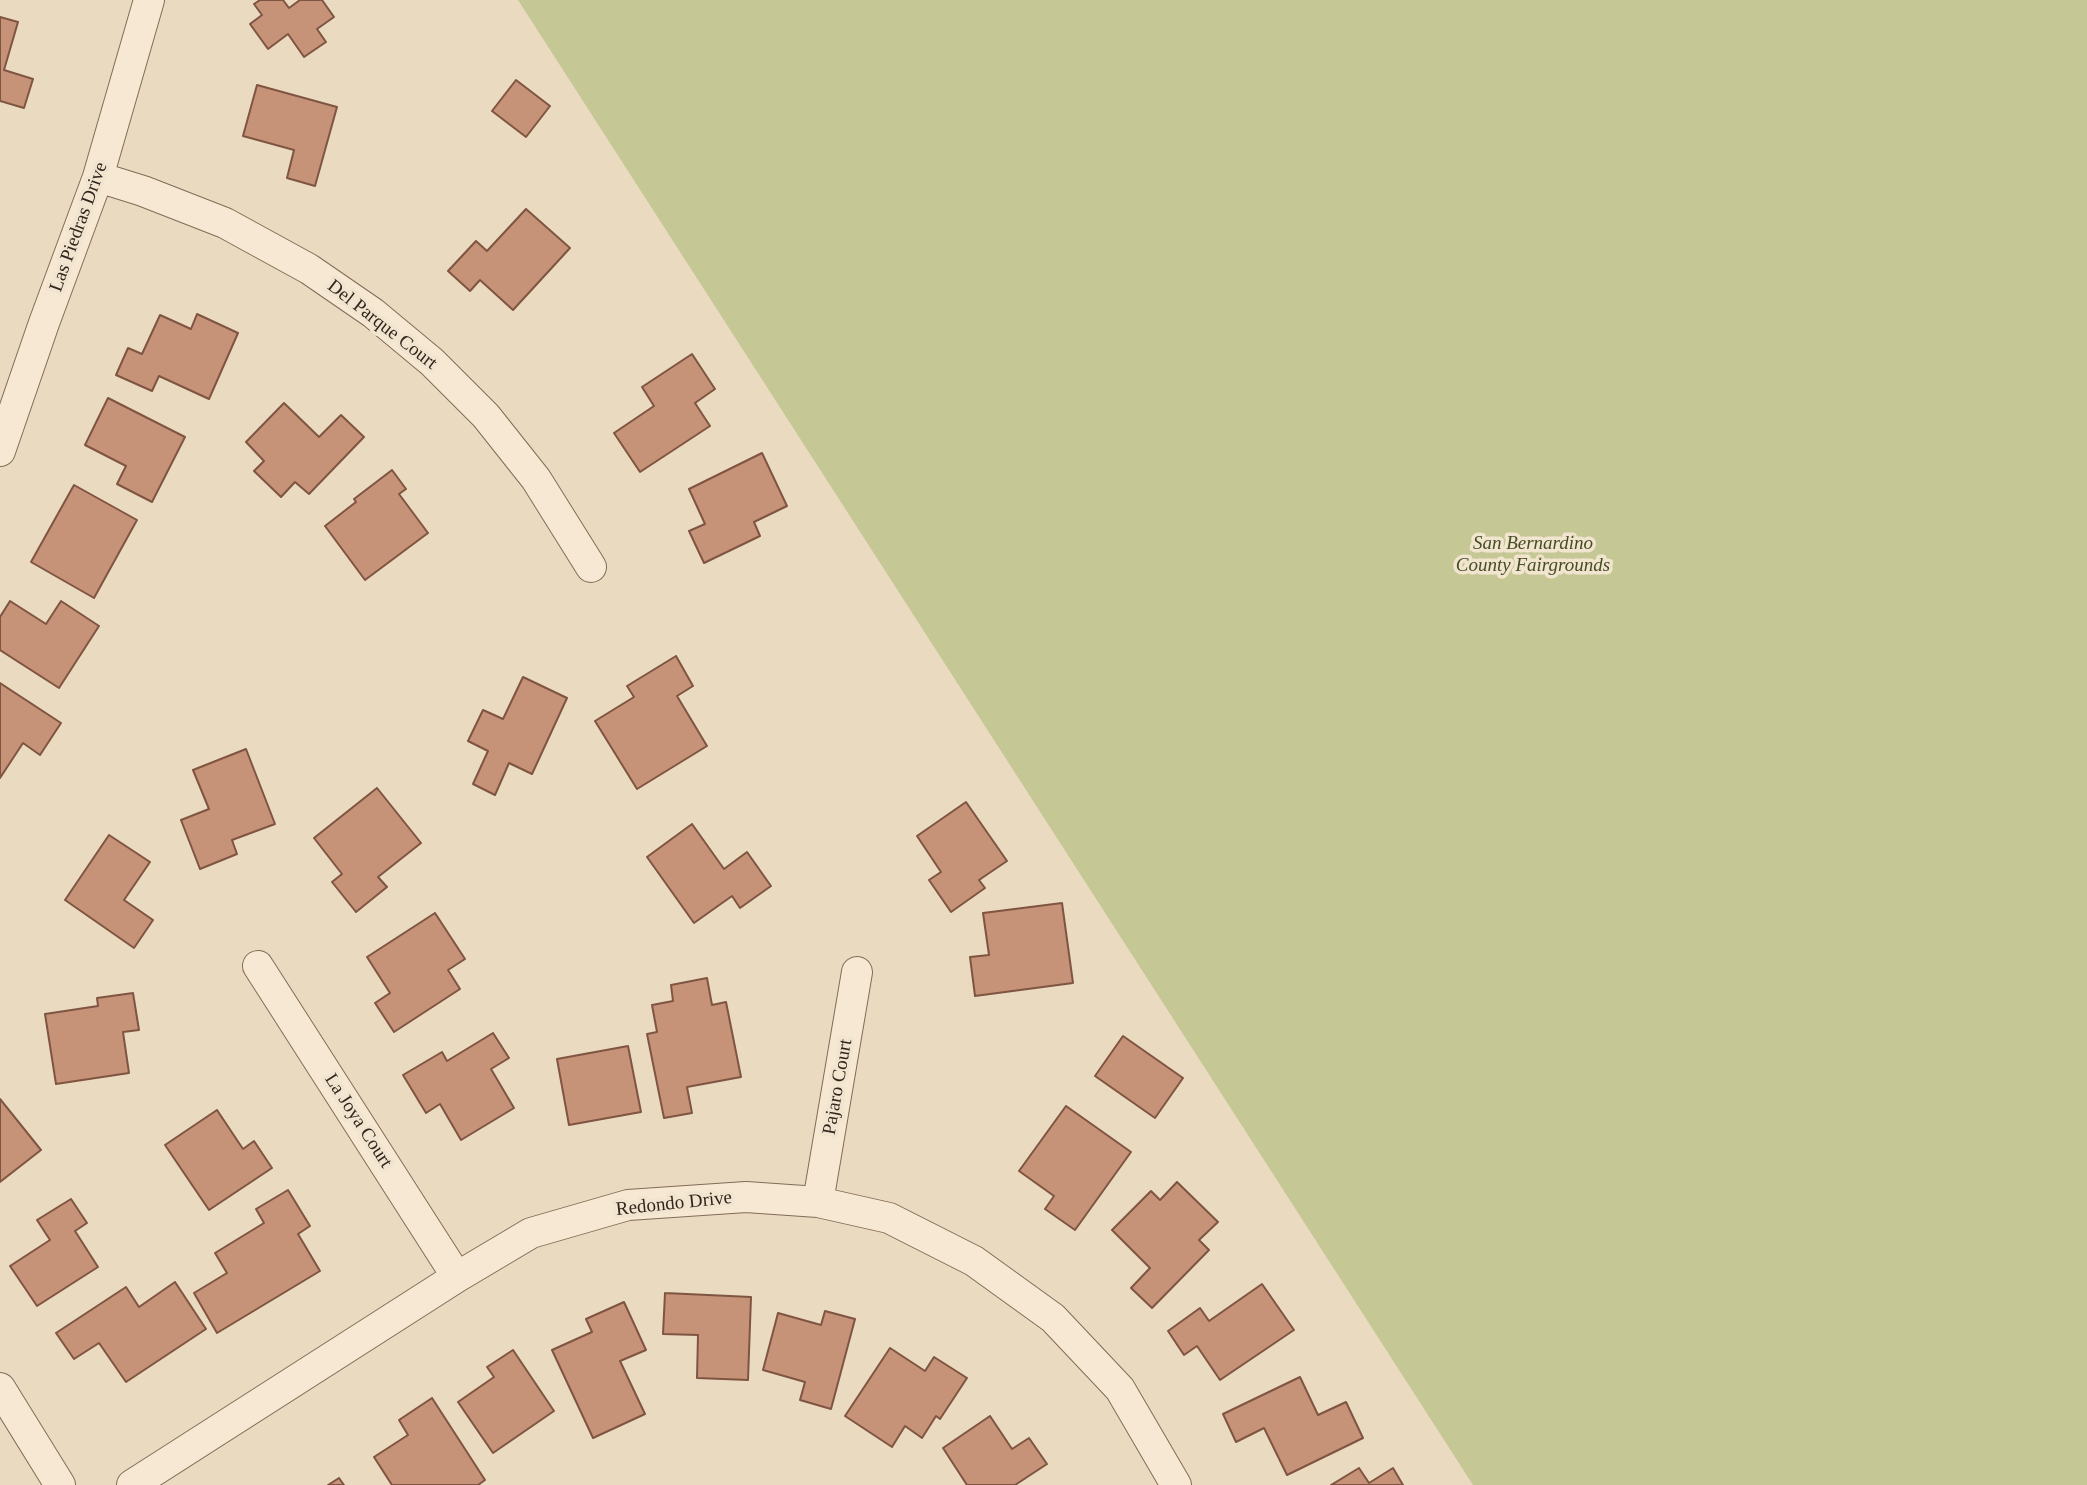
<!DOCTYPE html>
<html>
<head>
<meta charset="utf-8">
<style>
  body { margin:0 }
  canvas { display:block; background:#eadac0 }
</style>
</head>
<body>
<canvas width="2087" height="1485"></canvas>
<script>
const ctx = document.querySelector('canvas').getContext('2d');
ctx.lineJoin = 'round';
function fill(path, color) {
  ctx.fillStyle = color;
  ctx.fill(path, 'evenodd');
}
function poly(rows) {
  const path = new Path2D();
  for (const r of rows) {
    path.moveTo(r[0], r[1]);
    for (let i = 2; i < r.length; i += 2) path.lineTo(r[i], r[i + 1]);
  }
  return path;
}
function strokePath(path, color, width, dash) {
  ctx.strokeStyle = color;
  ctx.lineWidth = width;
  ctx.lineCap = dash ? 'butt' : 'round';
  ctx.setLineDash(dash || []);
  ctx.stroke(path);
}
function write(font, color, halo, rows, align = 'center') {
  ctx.font = font + ' "Times New Roman",serif';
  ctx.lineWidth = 7;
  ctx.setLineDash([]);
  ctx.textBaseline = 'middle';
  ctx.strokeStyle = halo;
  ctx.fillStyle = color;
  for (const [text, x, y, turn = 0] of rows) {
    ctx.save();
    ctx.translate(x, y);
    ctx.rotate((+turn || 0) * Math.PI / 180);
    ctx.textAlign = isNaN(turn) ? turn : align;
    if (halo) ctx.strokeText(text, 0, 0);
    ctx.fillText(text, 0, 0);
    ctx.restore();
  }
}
fill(poly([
  [518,0,2087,0,2087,1485,1473,1485]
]), '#c5c795');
const building = poly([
  [260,0,283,0,289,8,300,0,322,0,334,17,317,29,326,42,304,57,288,34,268,49,250,24,262,15,254,4,260,0],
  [0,17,18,22,4,70,33,79,24,108,0,101,0,17],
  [516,80,550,106,526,137,492,111,516,80],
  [257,85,337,107,315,186,287,178,294,150,243,136,257,85],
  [526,209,570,248,513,310,480,280,470,291,448,271,476,241,487,251,526,209],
  [197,314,238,333,209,399,159,376,152,391,116,375,128,348,142,354,160,315,191,329,197,314],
  [692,354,715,389,695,403,710,426,640,472,614,433,654,406,642,387,692,354],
  [108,398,185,437,152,502,117,484,126,466,85,445,108,398],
  [284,403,319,437,341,415,364,437,309,494,295,482,281,497,254,471,264,461,246,442,284,403],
  [762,453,787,506,754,522,760,536,704,563,689,531,705,524,689,489,762,453],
  [392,470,406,489,399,494,428,533,365,580,325,526,356,502,354,499,392,470],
  [74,485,137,520,94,598,31,562,74,485],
  [10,601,46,624,61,601,99,626,59,688,0,650,0,617,10,601],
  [676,656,693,686,677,696,707,746,637,789,595,721,634,697,627,686,676,656],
  [523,677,567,698,532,774,509,763,495,795,473,784,488,751,468,741,483,710,503,719,523,677],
  [0,683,61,723,40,755,23,743,0,778,0,683],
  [246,749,275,824,232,840,237,854,200,869,181,820,209,809,193,770,246,749],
  [377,788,421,843,378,877,387,887,356,912,332,882,342,874,314,838,377,788],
  [966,802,1007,861,979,880,985,888,951,912,929,880,941,872,917,836,966,802],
  [692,824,724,869,747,852,771,886,740,908,732,896,694,923,647,857,692,824],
  [109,835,150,862,124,900,153,920,134,948,65,900,109,835],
  [1062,903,1073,983,975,996,970,957,989,955,983,913,1062,903],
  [435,913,465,959,448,970,460,989,394,1032,375,1003,390,993,367,957,435,913],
  [707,978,712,1005,726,1002,741,1077,687,1087,692,1113,664,1118,647,1034,657,1032,652,1005,673,1001,671,985,707,978],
  [133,993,139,1030,123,1032,129,1073,56,1084,45,1014,98,1006,97,998,133,993],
  [493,1033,509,1058,491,1069,514,1108,461,1140,440,1104,426,1113,403,1075,442,1052,447,1061,493,1033],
  [1123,1036,1183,1078,1155,1118,1095,1076,1123,1036],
  [628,1046,641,1112,569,1125,557,1059,628,1046],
  [0,1099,41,1150,0,1182,0,1099],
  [1066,1106,1131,1152,1075,1230,1045,1209,1054,1196,1019,1171,1066,1106],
  [217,1110,243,1149,254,1141,272,1168,209,1210,165,1145,217,1110],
  [1177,1182,1218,1222,1199,1240,1209,1250,1152,1308,1131,1288,1150,1268,1112,1230,1151,1191,1160,1200,1177,1182],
  [288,1190,310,1226,298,1234,320,1271,217,1333,194,1293,227,1273,215,1253,264,1223,256,1209,288,1190],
  [71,1199,87,1223,75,1231,98,1267,37,1306,10,1266,50,1240,37,1220,71,1199],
  [175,1282,206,1329,126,1382,99,1343,74,1359,56,1333,126,1287,139,1307,175,1282],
  [1262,1284,1294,1330,1220,1380,1197,1346,1184,1355,1168,1331,1200,1308,1209,1321,1262,1284],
  [665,1293,751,1297,748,1380,697,1378,698,1335,663,1334,665,1293],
  [624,1302,646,1350,620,1361,645,1414,593,1438,552,1350,592,1332,586,1319,624,1302],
  [825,1311,855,1319,831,1409,800,1400,805,1382,763,1370,778,1313,821,1325,825,1311],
  [890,1348,925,1371,934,1357,967,1378,940,1419,936,1416,922,1438,905,1426,892,1447,845,1416,890,1348],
  [513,1350,554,1411,493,1453,458,1402,494,1377,487,1367,513,1350],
  [1300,1377,1318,1415,1346,1402,1363,1438,1287,1475,1264,1428,1236,1442,1223,1414,1300,1377],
  [432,1398,485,1480,478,1485,392,1485,374,1457,408,1435,399,1420,432,1398],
  [990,1416,1012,1449,1029,1438,1047,1464,1015,1485,967,1485,943,1448,990,1416],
  [1359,1468,1369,1483,1393,1468,1403,1485,1331,1485,1359,1468],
  [339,1478,344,1485,328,1485,339,1478]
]);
fill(building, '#c69278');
strokePath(building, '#7f5541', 2);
const street = poly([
  [98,177,143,191,225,223,309,269,373,313,432,362,486,416,536,479,591,567],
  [0,451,44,323,98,177,149,0],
  [258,966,457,1277],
  [818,1202,857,972],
  [0,1388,60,1485],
  [132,1485,457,1277,531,1233,628,1205,746,1197,818,1202,889,1218,974,1261,1053,1318,1120,1389,1176,1485]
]);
strokePath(street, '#826c59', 32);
strokePath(street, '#f6e8d2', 30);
write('19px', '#32251d', '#f2e5cf', [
  ["Las Piedras Drive",79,227,-70],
  ["Del Parque Court",382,325,38],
  ["Pajaro Court",838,1087,-80],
  ["La Joya Court",358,1121,57],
  ["Redondo Drive",674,1204,-6]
]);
write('italic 19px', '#464d25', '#f2e5cf', [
  ["San Bernardino",1533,544],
  ["County Fairgrounds",1533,566]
]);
</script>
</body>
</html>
